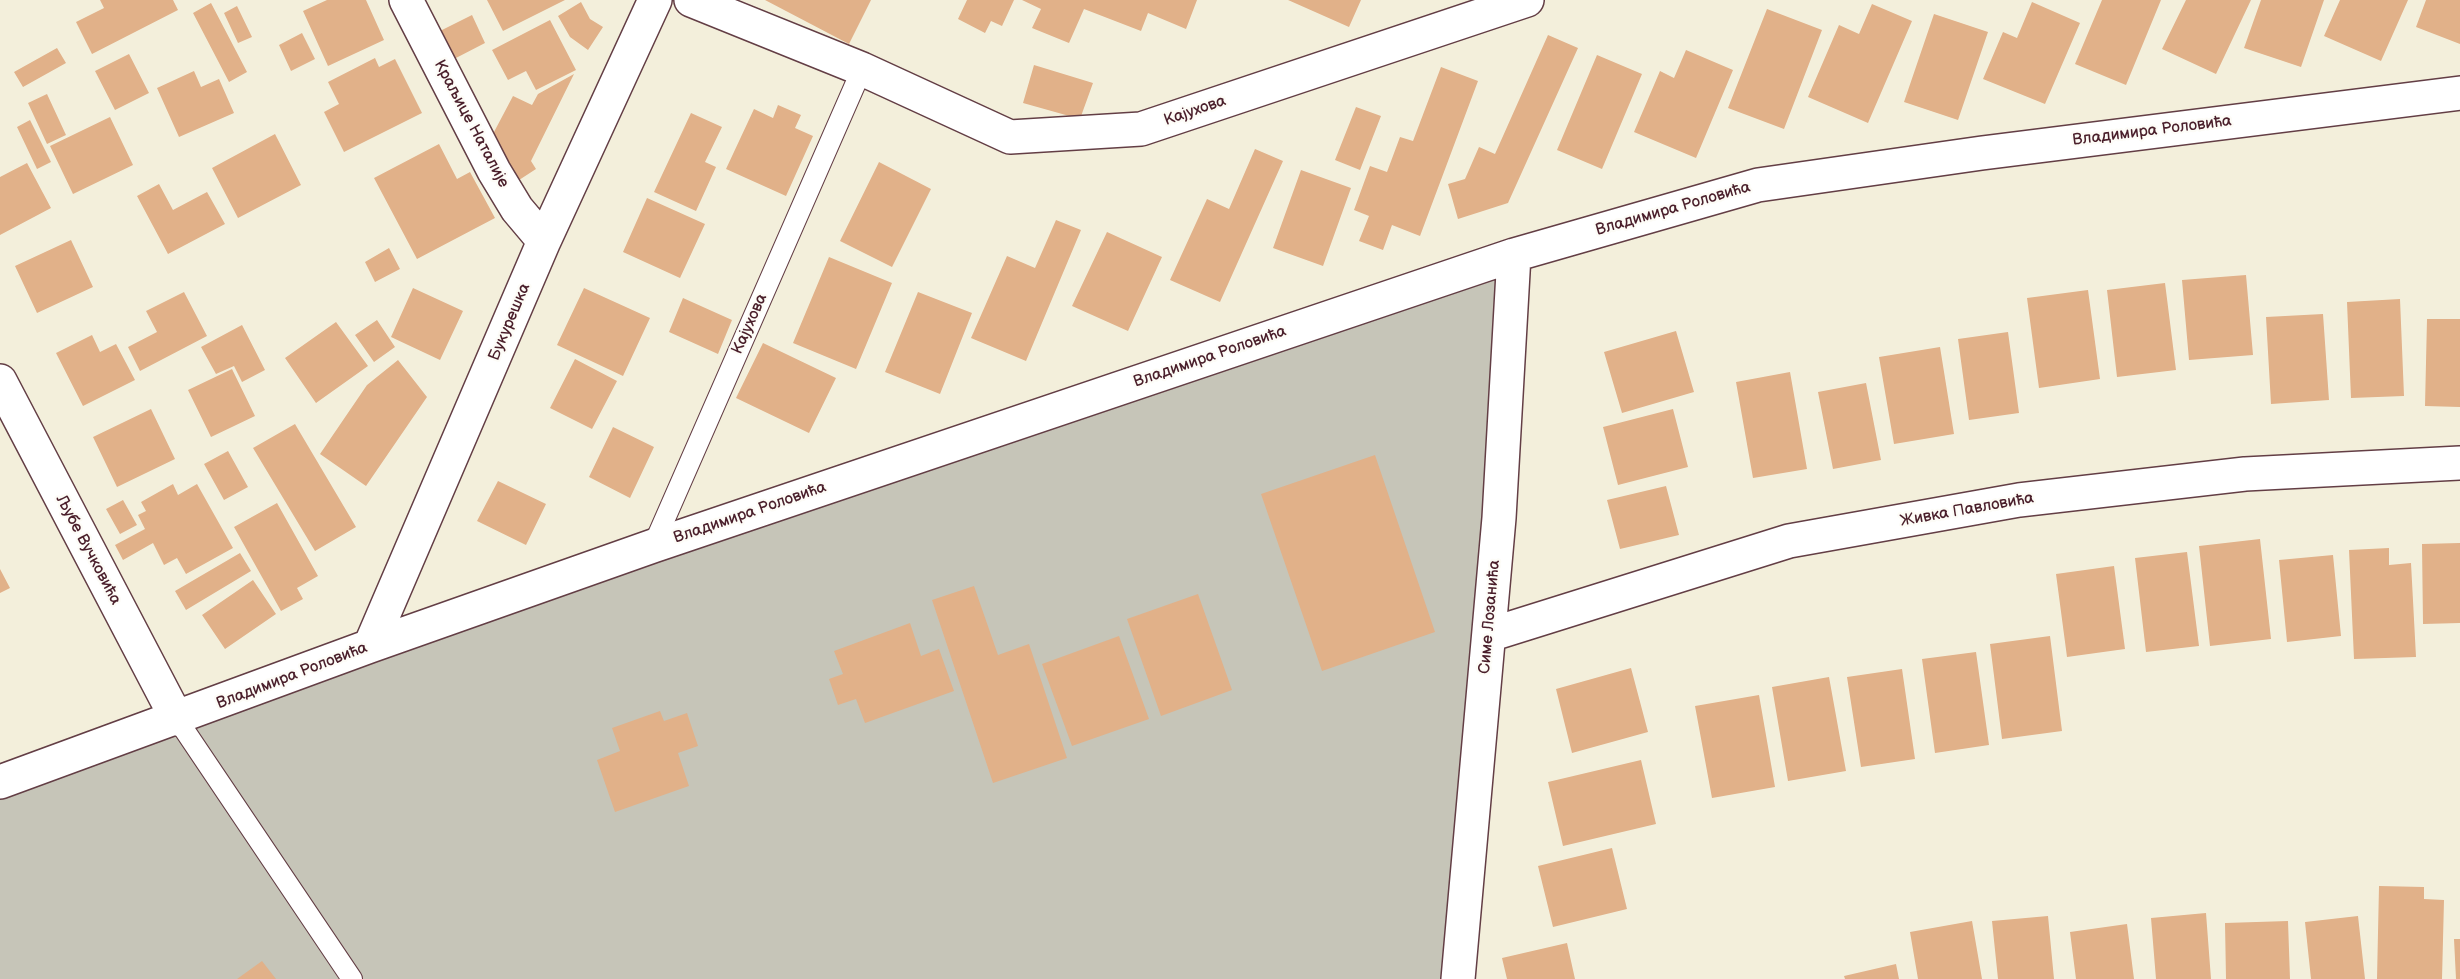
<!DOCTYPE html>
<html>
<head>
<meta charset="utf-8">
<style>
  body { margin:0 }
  canvas { display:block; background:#f3efdb }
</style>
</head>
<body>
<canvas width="2460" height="979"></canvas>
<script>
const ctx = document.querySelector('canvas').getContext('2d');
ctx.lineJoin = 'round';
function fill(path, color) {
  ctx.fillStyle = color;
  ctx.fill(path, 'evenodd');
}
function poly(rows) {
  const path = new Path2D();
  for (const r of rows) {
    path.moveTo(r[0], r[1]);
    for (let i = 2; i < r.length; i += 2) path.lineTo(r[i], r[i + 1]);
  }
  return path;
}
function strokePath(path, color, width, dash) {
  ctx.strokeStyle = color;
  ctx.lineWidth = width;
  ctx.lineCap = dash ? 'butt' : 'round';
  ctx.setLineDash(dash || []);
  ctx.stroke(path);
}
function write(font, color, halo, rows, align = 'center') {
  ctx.font = font + ' "Balsamiq Sans",sans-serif';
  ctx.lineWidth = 4.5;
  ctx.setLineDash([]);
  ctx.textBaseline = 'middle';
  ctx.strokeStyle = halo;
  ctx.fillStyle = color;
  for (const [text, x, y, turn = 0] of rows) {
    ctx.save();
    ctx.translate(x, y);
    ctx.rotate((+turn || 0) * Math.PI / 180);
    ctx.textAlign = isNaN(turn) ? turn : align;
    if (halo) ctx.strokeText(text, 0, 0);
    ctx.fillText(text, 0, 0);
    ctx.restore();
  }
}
fill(poly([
  [1514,255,1458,979,0,979,0,782]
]), '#c6c5b8');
fill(poly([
  [100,0,173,0,178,10,92,54,76,22,104,8],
  [327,0,366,0,384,40,328,66,303,11],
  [487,0,565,0,503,31],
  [765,0,871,0,849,44],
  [967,0,1014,0,1002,26,991,21,985,33,958,19],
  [1022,0,1197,0,1186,29,1148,13,1141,31,1084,9,1069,43,1032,28,1041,9],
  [1288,0,1361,0,1349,27],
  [2102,0,2161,0,2126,85,2075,64],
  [2186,0,2251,0,2216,74,2162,49],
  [2261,0,2324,0,2301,67,2244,48],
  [2340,0,2408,0,2381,61,2324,36],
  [2426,0,2460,0,2460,44,2416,27],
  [581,2,590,19,603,27,588,50,570,37,558,16],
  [2032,2,2080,23,2045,104,1983,79,2003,32,2017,38],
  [211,3,247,72,229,82,193,13],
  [1872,4,1912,21,1868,123,1808,97,1839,25,1859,34],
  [237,6,252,37,238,43,224,13],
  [1767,9,1822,30,1784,129,1728,108],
  [1934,14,1988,32,1958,120,1904,102],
  [472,15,485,43,454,59,440,31],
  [550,20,576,70,536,90,526,71,508,80,492,50],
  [302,33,315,59,291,71,279,45],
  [1548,35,1578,48,1508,203,1458,219,1448,184,1465,179,1479,147,1495,154],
  [57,48,66,63,23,87,14,72],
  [1686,50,1733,70,1696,158,1634,132,1660,71,1674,78],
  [129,54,149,93,115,110,95,71],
  [1597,55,1642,74,1602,169,1557,150],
  [375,58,379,67,395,59,422,113,344,152,324,112,339,104,328,82],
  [1034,65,1093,83,1080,119,1023,103],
  [1441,67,1478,81,1420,236,1392,225,1383,250,1359,241,1369,216,1354,210,1370,166,1387,172,1400,137,1413,141],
  [194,71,201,87,219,79,234,113,179,137,157,88],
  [574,74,531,161,536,169,516,182,495,149,494,132,513,96,532,105,538,94],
  [47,94,66,135,47,144,28,103],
  [778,105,801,115,795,128,813,136,786,196,726,169,754,109,773,118],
  [1356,107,1381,116,1360,170,1335,160],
  [691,113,722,127,705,162,716,167,696,211,654,192],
  [110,117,133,165,73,194,50,146],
  [30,120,51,162,37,169,17,127],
  [275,134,301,185,238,218,212,168],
  [439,144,457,179,470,172,495,218,417,259,374,178],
  [1255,149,1283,161,1220,302,1170,280,1207,199,1229,209],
  [879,162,931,189,892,267,840,241],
  [27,163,51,208,0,235,0,177],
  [1301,170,1351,188,1323,266,1273,248],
  [159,184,173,210,207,192,225,224,168,254,137,196],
  [647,198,705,224,680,278,623,252],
  [1056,220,1081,230,1026,361,971,338,1007,256,1035,268],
  [1107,232,1162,257,1128,331,1072,306],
  [71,240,93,287,37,313,15,266],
  [389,248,400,269,375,282,365,262],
  [829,257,892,283,856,369,793,343],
  [2246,275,2253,355,2189,360,2182,280],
  [2165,283,2176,370,2117,377,2107,290],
  [413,288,463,311,440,360,391,337],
  [584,288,650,318,623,376,557,345],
  [2088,290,2100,379,2039,388,2027,298],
  [184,292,207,336,140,371,128,347,157,332,146,311],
  [918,292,972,313,940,394,885,372],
  [683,298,732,320,718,354,669,332],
  [2400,299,2404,396,2351,398,2347,302],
  [2323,314,2329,400,2271,404,2266,317],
  [2427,319,2460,319,2460,407,2425,406],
  [377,320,395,347,374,362,355,335],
  [336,322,368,366,316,403,285,358],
  [242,325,265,370,242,382,234,366,216,374,201,347],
  [1676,331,1694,392,1622,413,1604,352],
  [2008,332,2019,413,1969,420,1958,339],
  [92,335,100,352,116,344,135,380,83,406,56,353],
  [763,343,836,378,809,433,736,398],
  [1940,347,1954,434,1894,444,1879,357],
  [575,359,617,381,592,429,550,408],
  [398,360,427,397,366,486,320,454,367,385],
  [232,369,255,416,211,437,188,390],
  [1790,372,1807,469,1753,478,1736,382],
  [1866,383,1881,460,1833,469,1818,392],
  [151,409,175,459,117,487,93,437],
  [1673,409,1688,467,1618,485,1603,427],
  [295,424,356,527,315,551,253,448],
  [613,427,654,447,630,498,589,477],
  [228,451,248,487,224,500,204,464],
  [1375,455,1435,632,1322,671,1261,494],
  [498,481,546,504,526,545,477,521],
  [173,484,178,495,197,484,233,548,186,574,177,558,164,565,153,543,123,560,115,545,145,529,138,515,146,511,141,502],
  [1666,486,1679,535,1620,549,1607,500],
  [123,500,137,525,120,534,106,509],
  [277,503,318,576,297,588,303,599,281,611,234,527],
  [2260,539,2271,639,2210,646,2199,546],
  [2460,543,2460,623,2423,624,2422,544],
  [2389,548,2389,565,2411,563,2416,657,2354,659,2349,550],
  [2187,552,2199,646,2146,652,2135,558],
  [240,553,251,571,186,610,175,591],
  [2333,555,2341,636,2287,642,2279,560],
  [2114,566,2125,649,2067,657,2056,574],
  [0,569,10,588,0,593],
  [253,580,276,614,225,649,202,615],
  [974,586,998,655,1029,644,1067,758,993,783,932,600],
  [1198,594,1232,690,1161,716,1127,619],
  [910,623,921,656,939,649,954,691,865,723,856,699,838,705,829,679,843,674,834,651],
  [1119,636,1149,719,1072,746,1042,664],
  [2050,636,2062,731,2002,739,1990,644],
  [1976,652,1989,745,1935,753,1922,659],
  [1631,668,1648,732,1572,753,1556,689],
  [1902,669,1915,759,1861,767,1847,677],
  [1829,677,1846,771,1788,781,1772,687],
  [1759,695,1775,787,1712,798,1695,706],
  [660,711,664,721,687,713,698,746,678,753,689,786,615,812,597,760,620,751,612,728],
  [1641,760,1656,824,1563,846,1548,782],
  [1612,848,1627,909,1553,927,1538,866],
  [2379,886,2424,887,2424,899,2444,900,2442,979,2377,979],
  [2206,913,2211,979,2156,979,2151,918],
  [2048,916,2054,979,1998,979,1992,921],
  [2358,916,2365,979,2311,979,2305,922],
  [1972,921,1982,979,1918,979,1910,932],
  [2288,921,2290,979,2226,979,2225,923],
  [2127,924,2134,979,2076,979,2070,932],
  [2454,939,2460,939,2460,979,2456,979],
  [1567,943,1575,979,1507,979,1502,958],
  [262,961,276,979,237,979],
  [1896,964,1899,979,1845,979,1844,976]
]), '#e1b189');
const lane = poly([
  [653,546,862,69],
  [177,719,352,979]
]);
const street = poly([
  [406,0,494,171,517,209,544,241],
  [691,0,862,69,1010,137,1141,129,1527,0],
  [0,381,177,719],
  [1489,635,1789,541,2019,500,2245,474,2460,463],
  [370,646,544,241,655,0],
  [0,782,370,646,653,546,1514,255,1758,185,1982,153,2460,93],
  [1458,979,1499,518,1514,255]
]);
strokePath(lane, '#633e45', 22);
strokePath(street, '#633e45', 36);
strokePath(lane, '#fff', 20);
strokePath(street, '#fff', 33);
write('16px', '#4a1f2b', '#fdfcf7', [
  ["Кајухова",1195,111,-19],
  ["Краљице Наталије",471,124,62],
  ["Владимира Роловића",2152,131,-7],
  ["Владимира Роловића",1673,209,-16],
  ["Букурешка",510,322,-67],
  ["Кајухова",750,324,-66],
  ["Владимира Роловића",1210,357,-19],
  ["Живка Павловића",1967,510,-10],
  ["Владимира Роловића",750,513,-19],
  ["Љубе Вучковића",88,550,62],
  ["Симе Лозанића",1490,617,-85],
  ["Владимира Роловића",292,676,-21]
]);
</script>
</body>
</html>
